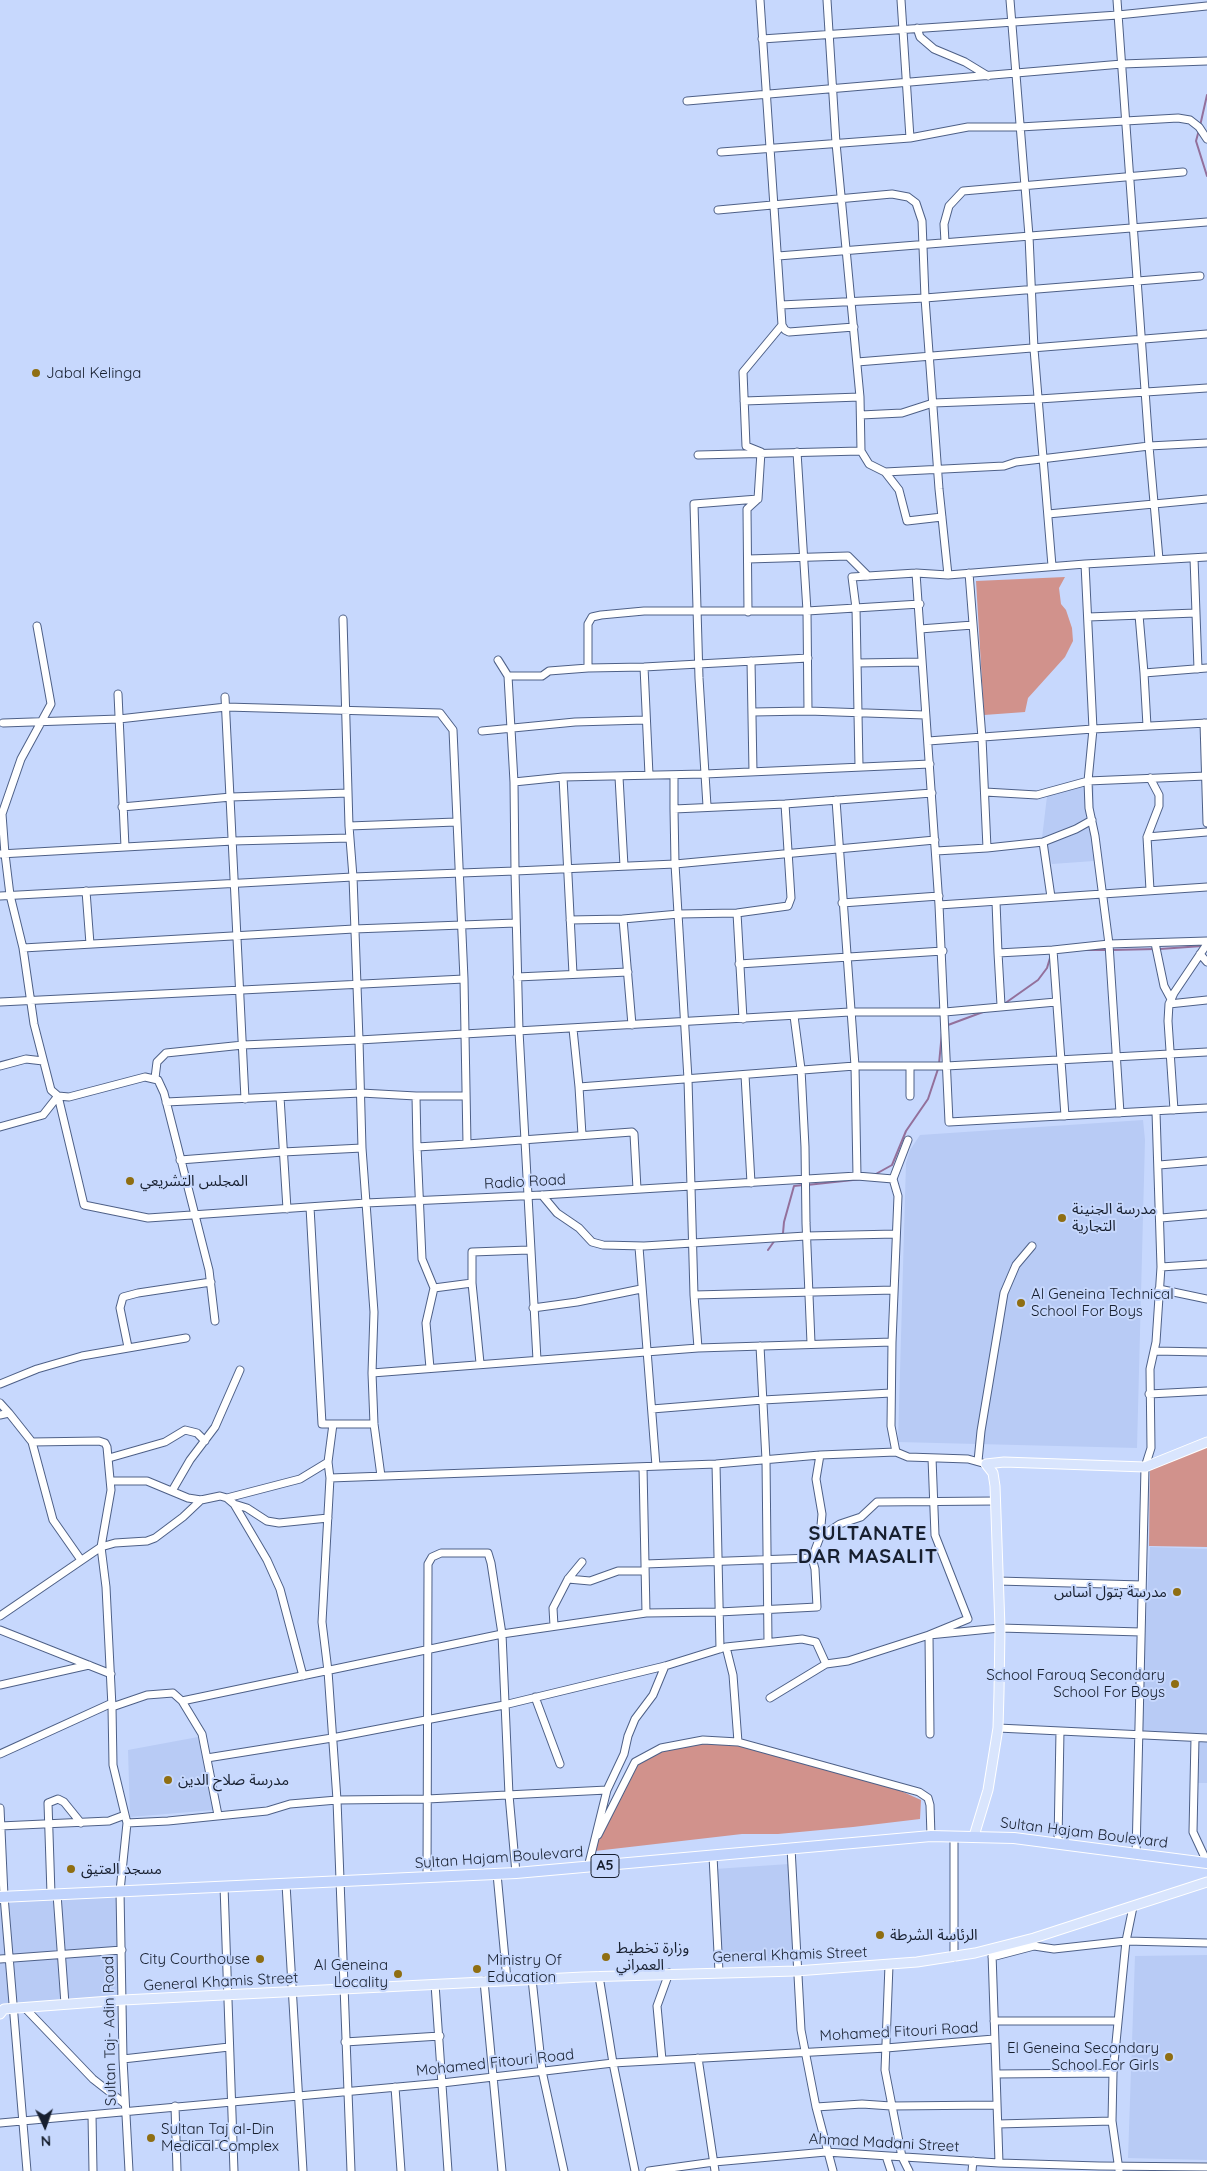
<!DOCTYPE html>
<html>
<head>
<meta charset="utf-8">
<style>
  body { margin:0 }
  #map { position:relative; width:1207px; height:2171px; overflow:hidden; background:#c7d8fd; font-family:Quicksand,sans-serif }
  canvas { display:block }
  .north { position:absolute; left:20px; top:2101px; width:50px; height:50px; -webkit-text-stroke:4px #c7d8fd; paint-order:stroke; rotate:177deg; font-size:14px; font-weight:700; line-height:20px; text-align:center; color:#171f2f }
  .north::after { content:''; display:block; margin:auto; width:18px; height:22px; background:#171f2f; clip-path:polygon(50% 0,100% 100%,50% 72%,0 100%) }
</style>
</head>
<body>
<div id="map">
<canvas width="1207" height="2171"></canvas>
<div class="north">N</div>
</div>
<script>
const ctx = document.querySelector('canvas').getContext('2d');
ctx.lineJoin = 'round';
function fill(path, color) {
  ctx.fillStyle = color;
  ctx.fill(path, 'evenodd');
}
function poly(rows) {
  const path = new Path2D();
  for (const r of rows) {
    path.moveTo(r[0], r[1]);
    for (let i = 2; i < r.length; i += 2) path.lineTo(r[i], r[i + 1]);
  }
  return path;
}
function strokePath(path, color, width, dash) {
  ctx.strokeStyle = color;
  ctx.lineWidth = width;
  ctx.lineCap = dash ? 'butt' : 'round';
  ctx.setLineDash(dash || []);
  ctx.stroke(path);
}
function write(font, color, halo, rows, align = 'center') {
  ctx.font = font + ' Quicksand,"Noto Sans Arabic",sans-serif';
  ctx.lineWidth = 4;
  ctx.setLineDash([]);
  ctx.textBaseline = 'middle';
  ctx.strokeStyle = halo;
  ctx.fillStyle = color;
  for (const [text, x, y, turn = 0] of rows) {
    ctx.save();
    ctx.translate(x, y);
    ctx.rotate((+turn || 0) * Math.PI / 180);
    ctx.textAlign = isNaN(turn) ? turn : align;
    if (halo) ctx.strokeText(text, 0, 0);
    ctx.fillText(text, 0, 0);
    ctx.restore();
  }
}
fill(poly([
  [1094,786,1094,861,1052,864,1042,838,1048,788],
  [1143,1120,1145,1140,1137,1448,898,1442,906,1163,910,1150,920,1135],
  [1150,1547,1207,1549,1207,1734,1140,1732],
  [198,1737,214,1810,130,1817,128,1750],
  [1199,1742,1207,1742,1207,1783,1198,1783],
  [789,1864,794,1961,721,1963,715,1869],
  [117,1895,119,2000,0,2006,0,1902],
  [1207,1955,1207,2160,1128,2158,1135,1956]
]), '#b8cbf5');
fill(poly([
  [1065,577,1059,588,1061,604,1066,610,1072,628,1073,641,1065,657,1028,698,1025,712,984,715,976,581],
  [1207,1445,1207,1547,1149,1546,1150,1467],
  [714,1743,733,1745,773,1754,901,1791,921,1800,920,1819,853,1827,778,1834,742,1834,595,1851,596,1841,627,1779,639,1761,661,1751,694,1744]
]), '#d1928c');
strokePath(poly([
  [1200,126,1207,95],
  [1199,130,1196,141,1207,176],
  [1160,949,1202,946],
  [1087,950,1107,950],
  [1112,950,1155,949],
  [1004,1004,1038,980,1047,968,1050,958],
  [948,1025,983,1012],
  [939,1064,942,1032],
  [874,1175,892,1165,906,1131,928,1099,938,1069],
  [807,1185,862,1179],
  [781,1235,783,1233,784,1222,794,1186,803,1185],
  [768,1250,775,1240]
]), '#93709b', 2);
const minor = poly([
  [760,0,782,325,785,330,789,332,854,327],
  [827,0,836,143,860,397,861,451,869,464,885,472,899,490,907,521,942,517],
  [901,0,910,138],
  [1010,0,1029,236,1034,349,1052,566],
  [1117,0,1149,446,1159,559],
  [917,28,920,37,934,49,965,62,988,76],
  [762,39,1118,15,1207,6],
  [687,101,1122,64,1207,61],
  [721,152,910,138,968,127,1020,127,1178,118,1190,120,1199,127,1207,139],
  [718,210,892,194,908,197,916,203,922,221,925,298,939,489,948,575],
  [945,242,944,224,949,206,963,191,1183,172],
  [778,256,1207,222],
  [781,305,925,298,1200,276],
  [857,362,1207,334],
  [744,401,860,397],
  [861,415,902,413,933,403,1039,399,1207,388],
  [797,452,807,611,808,711],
  [698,455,861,451],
  [885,472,1004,466,1016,462,1149,446,1207,443],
  [1048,514,1207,499],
  [1194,558,1198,669],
  [748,559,848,556,868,576],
  [916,573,939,905],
  [969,573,982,738,987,848],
  [748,612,747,509,758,499,761,452,746,446,743,372,782,325],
  [1139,615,1144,673],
  [1088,617,1196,613],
  [37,626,51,704,21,759,2,814,5,854,10,895,23,948,34,1024,51,1090,58,1096,84,1205,148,1218,366,1203,542,1195,857,1176,893,1179,898,1196,892,1342,891,1426,896,1452],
  [920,629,973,625],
  [498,660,508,676,542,676,549,671,588,668,644,667,808,658],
  [751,661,753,772],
  [857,663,922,662],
  [644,667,649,775],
  [588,668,588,624,592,617,601,615,644,611,807,611,920,604],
  [508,676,514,782],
  [118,694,125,847],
  [225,697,245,1099],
  [753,712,808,711,925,715],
  [3,723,119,719,226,707,440,713,453,730,464,979,467,1144,632,1132,634,1134,637,1189],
  [1204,723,1207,823],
  [1147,726,1144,673,1207,668],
  [482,731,575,722,645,720],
  [928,741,1093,729,1085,564,1207,557],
  [859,766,856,608,852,577,916,573,948,575,1085,564],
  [674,775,674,809],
  [563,777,573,974],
  [619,777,624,866],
  [1150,778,1159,795,1159,806,1147,837,1207,832],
  [985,792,1037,795,1088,781,1206,776],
  [836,800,855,1066,857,1176],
  [707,806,699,678,694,504,758,499],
  [122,807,231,797,348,793],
  [349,826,456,822],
  [1147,837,1150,890],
  [1043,842,1051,897],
  [936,851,987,848,1043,842,1076,829,1092,820],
  [0,854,233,841,350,838],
  [1207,887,939,905,949,1122,1207,1108],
  [86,891,90,944],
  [0,896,353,877,349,826,343,619],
  [996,902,998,953,1053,950,1065,1116],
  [842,903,939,896],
  [737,913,743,1019],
  [570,920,623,919],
  [1155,943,1164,986,1171,999],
  [23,948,354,929,516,923],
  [1053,950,1109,944,1207,941],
  [998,953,1001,1005],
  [1200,954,1207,962],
  [739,964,943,951],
  [517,977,628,972],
  [0,1002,464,979],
  [1169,1004,1207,1000],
  [794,1016,801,1069,805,1147,806,1223,811,1343],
  [632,1025,623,919,679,914,737,913,788,906,791,898,785,804],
  [573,1029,579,1087,855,1066,946,1066,1207,1052],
  [0,1066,26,1059,43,1061],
  [910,1066,910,1096],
  [745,1075,751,1183],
  [155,1078,157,1062,166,1053,243,1045,359,1040,353,877,515,871,514,782,563,777,705,774,930,764],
  [579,1087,582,1135],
  [58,1096,69,1097,145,1077,158,1080,164,1093,209,1270,215,1321],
  [416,1096,417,1147],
  [280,1097,287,1209],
  [166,1102,361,1093,416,1096,465,1096],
  [1174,1110,1168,1021,1169,1004,1174,993,1207,944],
  [1120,1113,1109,944,1095,836,1089,808,1088,781,1093,729,1207,723],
  [0,1127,43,1115,58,1096],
  [180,1160,283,1152,362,1148],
  [1159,1165,1207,1161],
  [893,1179,908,1140],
  [542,1195,557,1213,579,1228,592,1242,603,1245,644,1246,806,1236,896,1234],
  [310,1207,322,1424,374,1424],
  [1161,1218,1207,1214],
  [639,1247,656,1466],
  [1161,1267,1207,1264],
  [472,1283,480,1363],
  [434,1288,472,1283,472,1252,529,1250],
  [1159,1289,1207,1299],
  [694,1295,894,1290],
  [533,1308,577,1302,641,1289],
  [760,1346,766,1460,768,1642],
  [128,1347,120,1308,123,1297,138,1293,211,1282],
  [698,1348,694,1295,688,1079,675,864,674,809,785,804,932,793],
  [1154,1351,1207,1352],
  [537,1360,519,1031,515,871,675,864,935,840],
  [430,1368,426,1323,434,1288,422,1259,417,1147,467,1144],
  [372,1373,374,1312,362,1148,359,1040,850,1012,945,1012,1056,1002],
  [0,1384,37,1369,82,1356,186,1338],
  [1149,1394,1207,1391],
  [0,1403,9,1413],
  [652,1409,763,1400,891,1393],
  [0,1415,9,1413,32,1442,99,1441,105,1443,107,1447,111,1490,101,1547,106,1587,112,1707],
  [333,1424,328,1462,330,1478,716,1464,820,1455,896,1452,908,1457,968,1459,986,1464],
  [32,1442,53,1520,81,1560],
  [109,1458,165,1442,185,1430,197,1433,205,1441],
  [978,1461,981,1431,1004,1293,1016,1265,1032,1246],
  [716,1464,720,1649],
  [643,1467,646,1613],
  [381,1476,374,1424,372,1373,698,1348,892,1342],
  [330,1478,322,1622,328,1671,337,1800,351,2171],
  [111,1481,147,1481,188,1498,201,1500,220,1496,227,1498,234,1504,267,1560,280,1589,303,1676],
  [172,1491,190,1460,215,1427,240,1370],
  [227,1498,300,1479,328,1462],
  [234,1504,247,1508,267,1521,279,1523,328,1518],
  [820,1537,840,1524,861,1517,877,1502,996,1501],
  [645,1564,812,1558],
  [568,1579,590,1581,618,1571,645,1571],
  [998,1581,1142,1585],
  [0,1616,101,1547,115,1543,147,1541,155,1538,183,1517,201,1500],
  [554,1626,553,1608,568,1579,582,1562],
  [0,1630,111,1674],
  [726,1647,733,1675,738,1742],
  [0,1685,89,1665],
  [535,1697,560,1764],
  [770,1698,826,1664],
  [182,1701,202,1734,218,1815],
  [998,1728,1207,1738],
  [930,1734,929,1635,968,1619,935,1535,932,1458],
  [1195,1738,1193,1832,1207,1862],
  [0,1754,112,1703],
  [207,1758,332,1738,504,1705,665,1666,726,1647,802,1639,816,1642,826,1664,848,1661,929,1635,1000,1628,1141,1632],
  [607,1790,624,1754,628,1736,635,1719,653,1695,665,1666],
  [0,1808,4,1896,27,2171],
  [127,1823,168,1821,267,1811,290,1804,337,1800,427,1799,607,1790,588,1867],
  [0,1826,109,1821,125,1815],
  [598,1835,635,1762,661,1748,703,1740,738,1742,919,1792,928,1798,930,1805,931,1836],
  [1058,1842,1060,1731],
  [791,1848,801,2030,816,2107,833,2171],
  [1136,1855,1145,1467,1151,1448,1150,1369,1156,1342,1161,1267,1156,1112],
  [713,1856,719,1972],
  [497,1874,507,1980],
  [427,1878,428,1573,428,1564,432,1557,441,1553,488,1553,491,1563,502,1634,509,1795,516,1873],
  [286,1884,303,2171],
  [224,1886,234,2171],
  [51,1894,48,1803,58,1799,64,1802,81,1823],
  [57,1894,65,2004],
  [992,1953,999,2163],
  [954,1957,954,1836],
  [992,1957,1034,1946,1054,1949,1126,1941,1207,1943],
  [0,1959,122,1950],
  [889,1965,885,2070,902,2157,909,2171],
  [599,1976,613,2063,635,2171],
  [532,1979,542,2071,564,2171],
  [484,1981,502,2171],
  [435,1984,448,2171],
  [24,2007,93,2079,125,2104],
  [994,2021,1118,2021],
  [345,2042,440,2036],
  [698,2058,715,2171],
  [123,2059,229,2047],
  [662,2060,657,2006,669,1973],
  [996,2074,1113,2073],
  [395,2087,401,2171],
  [175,2106,177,2171],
  [816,2107,862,2104,891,2106,997,2105],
  [92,2115,93,2171],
  [0,2123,442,2083,613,2063,886,2048,994,2039],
  [998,2124,1112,2121],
  [176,2145,233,2144],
  [886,2156,891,2171],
  [1119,2170,1112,2121,1113,2073,1126,1941,1133,1907],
  [129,2171,123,2059,120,1891,127,1823,113,1765,112,1707,147,1695,173,1693,182,1701,502,1634,646,1613,719,1612,817,1607,815,1569,812,1558,820,1537,822,1514,816,1479,820,1455],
  [649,2171,714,2162,826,2152,999,2163,1099,2166,1207,2167],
  [972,2171,973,2161]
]);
const major = poly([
  [986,1464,1004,1462,1145,1467,1207,1442],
  [974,1836,988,1790,998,1728,999,1692,1000,1628,995,1486,993,1473,986,1464],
  [0,2014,4,2009,123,2000,583,1977,796,1971,917,1962,975,1953,1034,1938,1207,1882]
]);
const highway = poly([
  [0,1897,516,1873,931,1836,1014,1838,1207,1863]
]);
strokePath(minor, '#4e6087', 9);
strokePath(major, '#fff', 11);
strokePath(highway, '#fff', 12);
strokePath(minor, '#fff', 7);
strokePath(major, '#d9e5fd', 9);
strokePath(highway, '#c0d3fc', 10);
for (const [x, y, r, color] of [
  [36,373,5,"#8f6e12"],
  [130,1181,5,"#8f6e12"],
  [1062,1218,5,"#8f6e12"],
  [1021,1303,5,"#8f6e12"],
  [1177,1592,5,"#8f6e12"],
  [1175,1684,5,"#8f6e12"],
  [168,1780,5,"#8f6e12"],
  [71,1869,5,"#8f6e12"],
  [880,1935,5,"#8f6e12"],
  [606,1957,5,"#8f6e12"],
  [260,1959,5,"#8f6e12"],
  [477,1969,5,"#8f6e12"],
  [398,1974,5,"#8f6e12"],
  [1169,2057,5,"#8f6e12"],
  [151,2138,5,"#8f6e12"]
]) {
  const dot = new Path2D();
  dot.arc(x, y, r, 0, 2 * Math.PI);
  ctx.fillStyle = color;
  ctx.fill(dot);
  strokePath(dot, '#c7d8fd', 2);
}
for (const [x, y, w] of [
  [605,1866,28]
]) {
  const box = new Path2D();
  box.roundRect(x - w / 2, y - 11.5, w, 23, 4);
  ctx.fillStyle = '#c7d8fd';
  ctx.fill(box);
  strokePath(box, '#171f2f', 1);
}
write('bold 14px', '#171f2f', null, [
  ["A5",605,1866]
]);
write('15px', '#171f2f', '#c7d8fd', [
  ["Jabal Kelinga",46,373],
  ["المجلس التشريعي",140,1181],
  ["مدرسة الجنينة",1072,1209],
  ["التجارية",1072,1226],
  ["Al Geneina Technical",1031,1294],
  ["School For Boys",1031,1311],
  ["مدرسة بتول أساس",1167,1592,"right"],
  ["School Farouq Secondary",1165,1675,"right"],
  ["School For Boys",1165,1692,"right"],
  ["مدرسة صلاح الدين",178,1780],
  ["مسجد العتيق",81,1869],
  ["الرئاسة الشرطة",890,1935],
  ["وزارة تخطيط",616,1948],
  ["العمراني",616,1965],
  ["City Courthouse",250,1959,"right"],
  ["Ministry Of",487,1960],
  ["Education",487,1977],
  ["Al Geneina",388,1965,"right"],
  ["Locality",388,1982,"right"],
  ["El Geneina Secondary",1159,2048,"right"],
  ["School For Girls",1159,2065,"right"],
  ["Sultan Taj al-Din",161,2129],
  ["Medical Complex",161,2146]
], 'left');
write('15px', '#171f2f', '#c7d8fd', [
  ["Radio Road",525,1182,-3],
  ["Sultan Hajam Boulevard",1084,1833,7],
  ["Sultan Hajam Boulevard",499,1858,-4],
  ["General Khamis Street",790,1955,-2],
  ["General Khamis Street",221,1982,-3],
  ["Sultan Taj- Adin Road",110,2031,-91],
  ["Mohamed Fitouri Road",899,2032,-3],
  ["Mohamed Fitouri Road",495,2063,-6],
  ["Ahmad Madani Street",884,2143,3]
]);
ctx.letterSpacing = '1px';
write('bold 20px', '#171f2f', '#c7d8fd', [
  ["SULTANATE",868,1534],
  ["DAR MASALIT",868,1557]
]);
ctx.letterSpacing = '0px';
</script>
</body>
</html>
